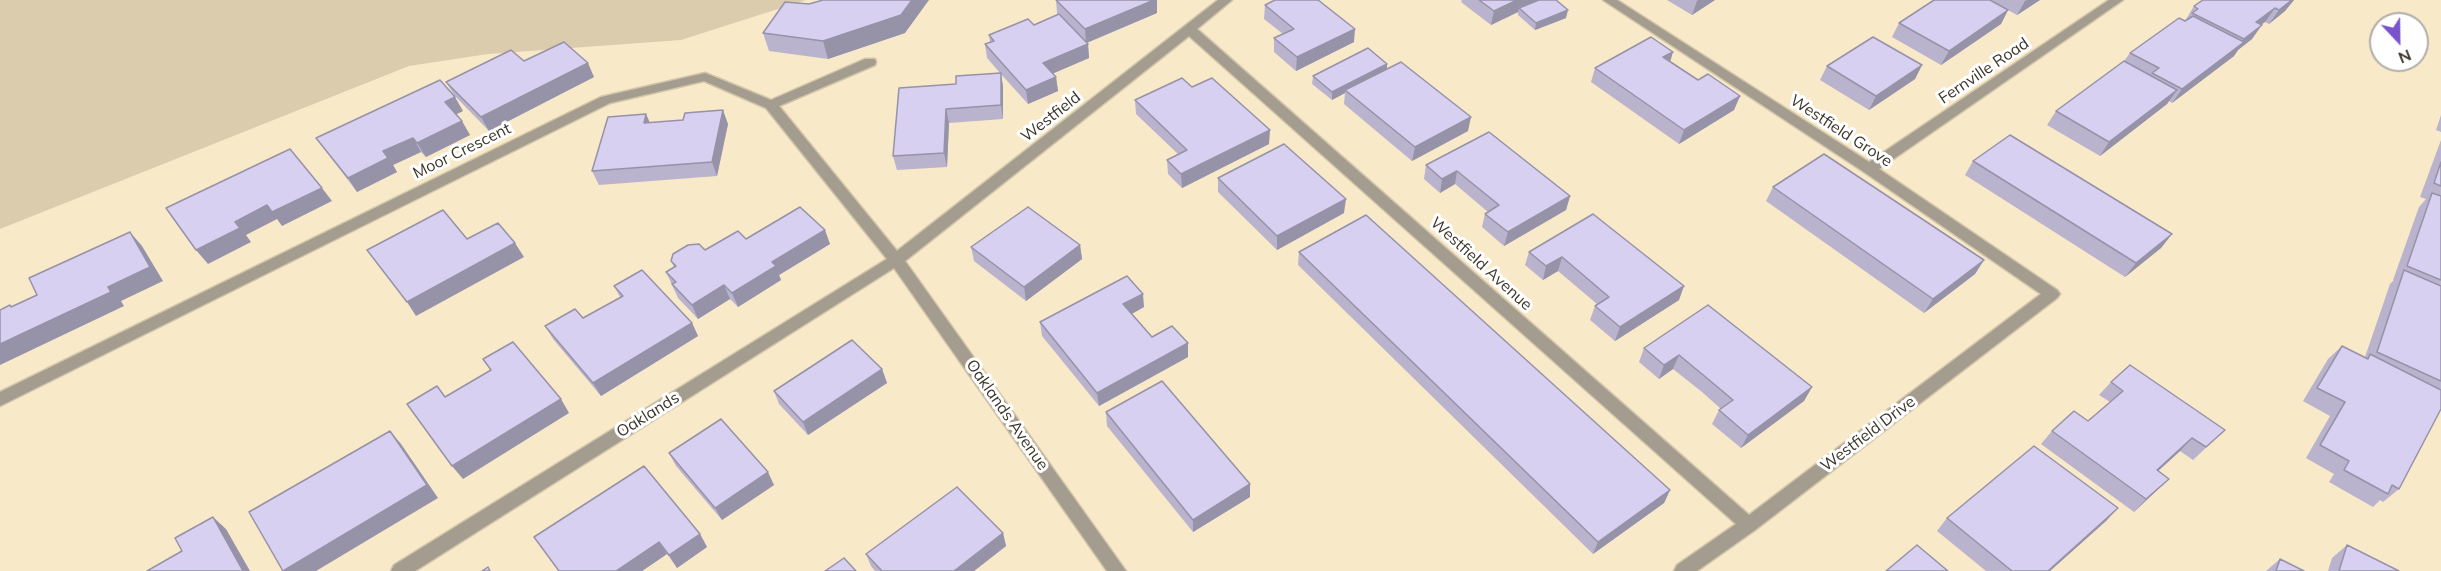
<!DOCTYPE html>
<html>
<head>
<meta charset="utf-8">
<style>
  body { margin:0 }
  #map { position:relative; width:2441px; height:571px; overflow:hidden; background:#f8e9c9; font-family:Mulish,sans-serif }
  canvas { display:block }
  .north { position:absolute; left:2369px; top:12px; width:60px; height:60px; box-sizing:border-box; background:#fff; border:2px solid #b1aea9; border-radius:50%; rotate:158deg; font-size:16px; font-weight:700; line-height:24px; text-align:center; color:#3b3529 }
  .north::after { content:''; display:block; margin:auto; width:21px; height:27px; background:#7b53cc; clip-path:polygon(50% 0,100% 100%,50% 72%,0 100%) }
</style>
</head>
<body>
<div id="map">
<canvas width="2441" height="571"></canvas>
<div class="north">N</div>
</div>
<script>
const ctx = document.querySelector('canvas').getContext('2d');
ctx.lineJoin = 'round';
function fill(path, color) {
  ctx.fillStyle = color;
  ctx.fill(path, 'evenodd');
}
function poly(rows) {
  const path = new Path2D();
  for (const r of rows) {
    path.moveTo(r[0], r[1]);
    for (let i = 2; i < r.length; i += 2) path.lineTo(r[i], r[i + 1]);
  }
  return path;
}
function strokePath(path, color, width, dash) {
  ctx.strokeStyle = color;
  ctx.lineWidth = width;
  ctx.lineCap = dash ? 'butt' : 'round';
  ctx.setLineDash(dash || []);
  ctx.stroke(path);
}
function write(font, color, halo, rows, align = 'center') {
  ctx.font = font + ' Mulish,sans-serif';
  ctx.lineWidth = 6;
  ctx.setLineDash([]);
  ctx.textBaseline = 'middle';
  ctx.strokeStyle = halo;
  ctx.fillStyle = color;
  for (const [text, x, y, turn = 0] of rows) {
    ctx.save();
    ctx.translate(x, y);
    ctx.rotate((+turn || 0) * Math.PI / 180);
    ctx.textAlign = isNaN(turn) ? turn : align;
    if (halo) ctx.strokeText(text, 0, 0);
    ctx.fillText(text, 0, 0);
    ctx.restore();
  }
}
fill(poly([
  [0,0,806,0,681,40,488,54,409,66,0,229]
]), '#daccad');
const minor = poly([
  [1218,0,1232,0,1197,29,1749,515,2041,294,1864,172,1603,0,1617,0,1869,162,2109,0,2123,0,1879,169,2057,290,2060,294,2057,298,1755,530,1697,571,1674,571,1677,565,1736,524,1189,36,905,261,1126,571,1107,571,894,268,415,571,391,571,394,565,887,259,766,108,704,81,610,103,0,406,0,392,601,97,705,73,771,100,865,59,875,59,876,62,875,65,779,106,897,251,1218,0]
]);
strokePath(minor, '#d2c5a9', 3);
fill(minor, '#a39c8f');
fill(poly([
  [1056,0,1157,0,1157,13,1087,43,1088,44,1089,58,1053,73,1056,77,1058,91,1028,104,1001,74,1003,87,1003,119,949,123,947,167,897,170,893,156,956,84,1000,73,987,58,985,44,990,42,989,35,1034,25,1058,15,1057,13],
  [1462,0,1556,0,1566,18,1535,30,1518,15,1518,12,1491,25,1461,2],
  [1667,0,1715,0,1692,15],
  [1934,0,2040,0,2017,15,2008,10,2001,24,1941,65,1892,37,1899,23],
  [2203,0,2294,0,2285,11,2269,24,2265,22,2261,24,2252,39,2238,50,2234,56,2172,103,2169,101,2167,104,2100,156,2047,125,2056,111,2124,61,2130,53,2185,21,2194,6],
  [809,4,905,33,828,59,769,51,763,33],
  [1265,5,1354,42,1296,71,1274,52,1274,38,1283,34,1264,19],
  [524,61,594,77,489,131,454,95,446,82],
  [1670,62,1698,80,1740,96,1734,110,1679,144,1591,82,1595,68],
  [1387,64,1387,69,1468,131,1412,161,1344,104,1345,93,1332,100,1312,84,1313,76],
  [1922,65,1915,79,1869,110,1820,80,1827,66],
  [1192,87,1269,144,1182,188,1168,174,1167,160,1178,154,1136,114,1135,100],
  [463,111,456,114,470,135,426,157,421,152,393,165,397,172,357,192,316,138],
  [646,114,650,123,728,124,717,176,599,185,592,171],
  [2441,115,2441,132,2436,130],
  [1489,132,1570,196,1566,210,1504,246,1482,227,1485,214,1488,212,1455,184,1440,193,1424,179,1426,165],
  [2441,140,2441,409,2399,489,2383,502,2380,500,2373,507,2329,482,2334,474,2306,458,2330,416,2303,401,2328,359,2342,346,2365,357,2390,284,2394,280,2393,280,2419,207,2426,199,2420,197],
  [1973,161,2172,234,2161,248,2125,277,1965,175],
  [1218,178,1344,213,1277,250,1218,192],
  [1773,187,1984,260,1975,274,1924,313,1766,201],
  [1593,214,1679,300,1615,341,1590,320,1595,306,1597,304,1558,271,1543,280,1525,265,1529,252],
  [746,239,830,244,779,275,781,280,738,307,730,299,698,319,678,298,666,272,674,267,671,261],
  [1080,245,1082,259,1026,301,974,261,971,247],
  [1299,252,1670,490,1664,503,1593,554,1298,265],
  [614,286,692,323,698,336,601,396,553,339,545,326,583,318,620,297],
  [1708,305,1812,387,1804,401,1741,448,1712,424,1719,410,1721,409,1702,392,1673,369,1659,379,1639,362,1644,348],
  [1144,307,1132,314,1152,337,1188,343,1188,357,1099,406,1042,336,1040,322],
  [882,369,887,383,808,435,779,404,774,391],
  [2111,382,2225,430,2193,460,2180,451,2158,471,2169,479,2134,512,2041,444,2052,431,2088,421,2110,402,2099,395],
  [1106,412,1250,484,1250,497,1193,532,1107,426],
  [669,453,774,485,722,520,676,466],
  [2118,508,2106,521,2050,571,1986,571,1937,531,1947,518],
  [1003,533,1006,546,974,571,875,571,871,566,866,554],
  [700,534,707,547,677,568,667,554,642,571,559,571],
  [2347,545,2399,571,2328,571,2332,558],
  [2280,559,2304,571,2266,571]
]), '#b9b3ce');
fill(poly([
  [912,0,929,0,905,33,828,59,823,41],
  [1154,0,1157,0,1157,13,1086,43,1085,29],
  [1517,0,1543,0,1519,8,1518,12,1491,25,1494,11],
  [1698,0,1715,0,1692,15,1697,1],
  [2027,0,2040,0,2017,15,2025,1],
  [2292,0,2294,0,2285,11,2269,24,2279,10],
  [2275,8,2265,22,2246,36,2256,22],
  [1568,10,1566,18,1535,30,1536,23],
  [2008,10,2001,24,1941,65,1949,51],
  [2262,25,2252,39,2238,50,2234,56,2172,103,2182,89,2239,45,2244,39],
  [1355,29,1354,42,1296,71,1297,57],
  [1088,44,1089,58,1045,77,1043,63],
  [1673,52,1669,66,1663,57],
  [588,63,594,77,489,131,481,117],
  [1387,64,1387,72,1345,90,1345,93,1332,100,1332,92],
  [1922,65,1915,79,1869,110,1876,96],
  [1001,73,1003,87,1003,119,1001,105],
  [1056,77,1058,91,1028,104,1026,90],
  [2177,90,2167,104,2100,156,2109,142],
  [1740,96,1734,110,1679,144,1684,130],
  [455,97,463,111,453,116,445,102],
  [946,109,949,123,947,167,944,153],
  [723,110,728,124,717,176,712,162],
  [646,114,652,128,644,123],
  [1471,117,1468,131,1412,161,1415,147],
  [462,121,470,135,426,157,417,143],
  [1270,130,1269,144,1182,188,1181,174],
  [413,138,421,152,393,165,397,172,357,192,348,178,383,151],
  [1457,171,1455,184,1440,193,1442,179],
  [322,188,332,201,282,226,277,219,246,235,251,242,208,264,196,250,235,222,267,205],
  [1570,196,1566,210,1504,246,1508,232],
  [1346,199,1344,213,1277,250,1277,236],
  [825,230,830,244,779,275,781,280,738,307,732,293,772,262],
  [130,232,142,246,163,281,121,301,124,306,0,365,0,344,108,287],
  [2172,234,2161,248,2125,277,2136,263],
  [515,243,524,257,416,316,407,302],
  [1080,245,1082,259,1026,301,1024,287],
  [1562,257,1558,271,1543,280,1546,266],
  [1984,260,1975,274,1924,313,1933,299],
  [724,285,730,299,698,319,692,305],
  [1684,286,1679,300,1615,341,1620,327],
  [1143,294,1144,307,1124,318,1123,304],
  [692,323,698,336,601,396,593,383],
  [1188,343,1188,357,1099,406,1097,393],
  [1679,355,1673,369,1659,379,1664,365],
  [882,369,887,383,808,435,803,422],
  [1812,387,1804,401,1741,448,1748,435],
  [561,399,569,413,463,479,452,466],
  [390,431,401,444,438,498,316,571,283,571],
  [2192,438,2180,451,2145,483,2157,470],
  [768,472,774,485,722,520,715,508],
  [2169,479,2156,491,2134,512,2146,499],
  [1250,484,1250,497,1193,532,1193,520],
  [1670,490,1664,503,1593,554,1598,542],
  [2118,508,2106,521,2050,571,2048,571],
  [213,517,226,529,250,571,243,571],
  [1003,533,1006,546,974,571,954,571],
  [700,534,707,547,677,568,669,555],
  [659,542,667,554,642,571,616,571]
]), '#9692a8');
const building = poly([
  [823,0,912,0,901,15,823,41,763,33,785,2,809,4,823,0],
  [1056,0,1154,0,1085,29,1056,0],
  [1275,0,1318,0,1355,29,1297,57,1274,38,1294,29,1265,5,1275,0],
  [1479,0,1517,0,1494,11,1479,0],
  [1539,0,1556,0,1568,10,1536,23,1519,8,1539,0],
  [1934,0,1990,0,2008,10,1949,51,1899,23,1934,0],
  [2203,0,2292,0,2279,10,2275,8,2256,22,2262,25,2244,39,2192,13,2198,9,2194,6,2203,0],
  [1059,14,1088,44,1043,63,1056,77,1026,90,985,44,994,41,989,35,1028,19,1034,25,1059,14],
  [2193,16,2244,42,2182,89,2152,73,2159,68,2130,53,2179,18,2185,21,2193,16],
  [1651,37,1673,52,1663,57,1698,80,1708,74,1740,96,1684,130,1595,68,1651,37],
  [1873,37,1922,65,1876,96,1827,66,1873,37],
  [564,42,588,63,481,117,446,82,511,50,524,61,564,42],
  [1368,48,1387,64,1332,92,1313,76,1368,48],
  [2124,61,2177,90,2109,142,2056,111,2124,61],
  [1401,62,1471,117,1415,147,1345,90,1401,62],
  [1001,73,1001,105,946,109,944,153,893,156,899,88,956,84,956,76,1001,73],
  [1182,78,1192,87,1212,78,1270,130,1181,174,1167,160,1187,150,1135,100,1182,78],
  [440,80,455,97,445,102,462,121,417,143,413,138,383,151,388,158,348,178,316,138,440,80],
  [723,110,712,162,592,171,608,117,646,114,644,123,683,120,685,113,723,110],
  [1489,132,1570,196,1508,232,1485,214,1499,205,1457,171,1442,179,1426,165,1489,132],
  [2010,135,2172,234,2136,263,1973,161,2010,135],
  [1284,144,1346,199,1277,236,1218,178,1284,144],
  [290,149,322,188,272,212,267,205,235,222,240,228,196,250,166,208,290,149],
  [1824,154,1984,260,1933,299,1773,187,1824,154],
  [2441,162,2441,186,2434,183,2441,162],
  [2432,193,2441,196,2441,280,2407,266,2432,193],
  [800,207,825,230,772,262,776,266,732,293,724,285,692,305,672,284,676,282,666,272,676,266,671,261,673,254,688,245,699,244,705,250,738,231,746,239,800,207],
  [1028,207,1080,245,1024,287,971,247,1028,207],
  [443,210,467,239,498,223,515,243,407,302,367,250,443,210],
  [1593,214,1684,286,1620,327,1595,306,1609,297,1562,257,1546,266,1529,252,1593,214],
  [1366,215,1670,490,1598,542,1299,252,1366,215],
  [130,232,150,267,108,287,111,292,0,344,0,310,10,305,11,307,37,295,29,278,130,232],
  [642,270,692,323,593,383,545,326,575,309,583,318,623,296,614,286,642,270],
  [2404,270,2441,286,2441,381,2377,352,2404,270],
  [1127,276,1143,294,1123,304,1152,337,1172,326,1188,343,1097,393,1040,322,1127,276],
  [1708,305,1812,387,1748,435,1719,410,1733,400,1708,379,1679,355,1664,365,1644,348,1708,305],
  [852,340,882,369,803,422,774,391,852,340],
  [513,342,561,399,452,466,407,404,437,386,445,397,491,370,483,359,513,342],
  [2342,346,2368,359,2370,354,2441,390,2441,409,2399,489,2392,485,2388,494,2344,470,2349,461,2320,445,2345,402,2317,388,2342,346],
  [2130,365,2225,430,2206,447,2192,438,2157,470,2169,479,2146,499,2052,431,2074,411,2088,421,2123,391,2111,382,2130,365],
  [1162,381,1250,484,1193,520,1106,412,1162,381],
  [721,419,768,472,715,508,669,453,721,419],
  [390,431,427,485,283,571,249,512,390,431],
  [2034,446,2118,508,2048,571,2012,571,1947,518,2034,446],
  [644,466,700,534,669,555,659,542,616,571,559,571,534,537,644,466],
  [957,487,1003,533,954,571,882,571,866,554,957,487],
  [213,517,243,571,147,571,182,551,175,538,213,517],
  [1917,545,1948,571,1886,571,1917,545],
  [2347,545,2399,571,2339,571,2347,545],
  [844,558,856,571,825,571,844,558],
  [2280,559,2304,571,2276,571,2280,559],
  [488,567,490,571,482,571,488,567]
]);
fill(building, '#d7d0f0');
strokePath(building, '#9692a8', 1.5);
write('16px', '#3b3529', '#fff', [
  ["Fernville Road",1984,71,-34],
  ["Westfield",1051,117,-38],
  ["Westfield Grove",1841,131,33],
  ["Moor Crescent",462,151,-26],
  ["Westfield Avenue",1481,264,42],
  ["Oaklands",648,415,-32],
  ["Oaklands Avenue",1007,415,55],
  ["Westfield Drive",1868,434,-37]
]);
</script>
</body>
</html>
